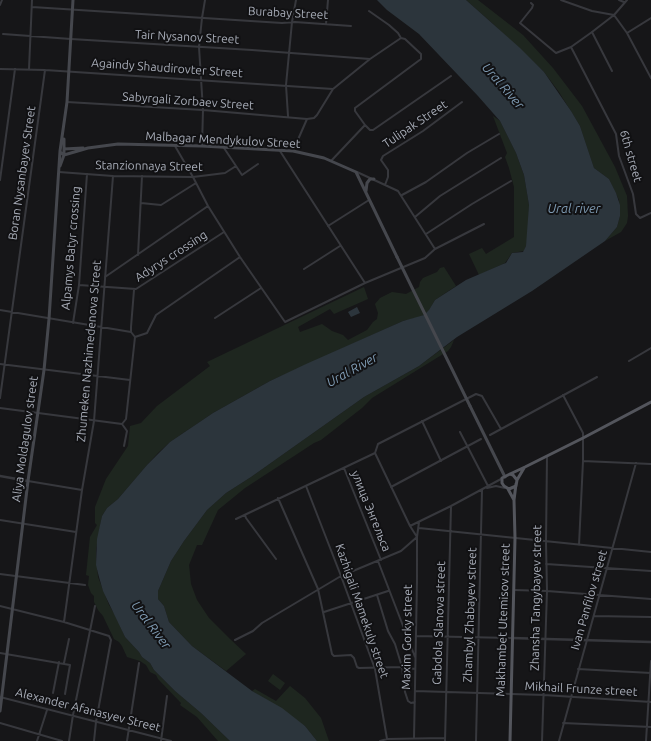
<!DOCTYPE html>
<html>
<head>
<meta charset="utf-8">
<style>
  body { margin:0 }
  canvas { display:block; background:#161618 }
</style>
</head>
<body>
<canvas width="651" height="741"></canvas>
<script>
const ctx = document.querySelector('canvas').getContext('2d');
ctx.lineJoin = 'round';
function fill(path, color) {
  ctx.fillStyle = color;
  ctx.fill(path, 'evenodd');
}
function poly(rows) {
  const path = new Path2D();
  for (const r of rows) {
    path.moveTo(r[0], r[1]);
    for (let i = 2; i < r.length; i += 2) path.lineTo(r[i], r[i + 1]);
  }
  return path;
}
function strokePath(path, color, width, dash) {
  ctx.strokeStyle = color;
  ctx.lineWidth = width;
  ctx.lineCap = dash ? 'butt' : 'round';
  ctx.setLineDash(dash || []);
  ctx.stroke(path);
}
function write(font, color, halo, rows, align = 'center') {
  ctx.font = font + ' Ubuntu,sans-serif';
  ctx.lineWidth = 4;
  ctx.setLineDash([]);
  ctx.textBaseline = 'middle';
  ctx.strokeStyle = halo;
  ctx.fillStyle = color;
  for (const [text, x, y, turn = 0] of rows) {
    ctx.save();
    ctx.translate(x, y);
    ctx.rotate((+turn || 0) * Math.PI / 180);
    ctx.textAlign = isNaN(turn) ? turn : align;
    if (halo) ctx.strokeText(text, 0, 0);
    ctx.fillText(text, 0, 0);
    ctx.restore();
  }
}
fill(poly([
  [466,0,478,0,523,35,553,68,582,106,615,167,627,196,628,216,627,223,621,232,605,241,617,227,620,216,619,200,609,179,594,168,580,126,559,92,544,72,491,22],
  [493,116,500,121,516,153,524,175,529,205,528,237,526,246,524,251,512,253,505,263,479,275,469,254,482,248,486,254,514,237,514,187,509,168,505,157,507,153],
  [444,267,456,286,435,300,427,314,416,318,403,321,270,381,213,413,170,442,158,453,147,465,118,499,107,508,102,516,96,549,96,557,98,577,109,605,115,615,125,637,139,652,142,657,150,663,154,670,175,691,201,713,230,741,218,741,197,717,180,705,181,703,158,679,156,675,150,672,146,665,140,661,127,657,122,646,119,642,114,639,103,616,98,610,94,602,94,596,91,593,88,585,89,576,86,575,90,537,97,525,95,523,95,507,106,479,128,446,130,426,141,423,157,406,210,366,207,362,364,287,368,299,334,314,330,309,298,327,300,332,322,324,332,331,343,335,348,340,367,330,373,322,377,319,378,313,375,304,380,298,392,292,406,294,419,287,420,282,423,278,437,272,440,268],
  [454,340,451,347,448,351,372,398,362,408,321,440,314,443,245,488,218,510,202,545,197,545,189,565,191,584,197,600,209,618,229,638,246,654,226,671,192,646,169,622,164,606,158,599,158,591,171,561,184,541,207,510,226,493,251,477,364,397,419,366],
  [273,674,285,683,280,690,268,681],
  [290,686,305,698,321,718,329,741,317,741,305,726,252,691,255,689,276,701]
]), '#1e261f');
fill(poly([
  [377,0,466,0,520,48,544,72,571,111,580,126,594,168,609,179,616,193,620,205,620,216,617,227,605,241,532,291,457,337,419,366,364,397,251,477,226,493,207,510,184,541,171,561,158,591,158,599,164,606,169,622,192,646,252,691,282,708,305,726,317,741,230,741,201,713,175,691,154,670,150,663,142,657,139,652,125,637,103,591,99,577,96,565,97,539,102,516,107,508,118,499,147,465,170,442,213,413,270,381,306,364,403,321,424,315,429,310,435,300,466,280,503,264,506,263,512,253,523,252,526,246,529,205,524,175,516,153,500,121,478,96,419,34,387,10],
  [357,307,360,313,351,317,348,312]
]), '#2c353c');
strokePath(poly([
  [561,0,592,11,614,15,627,33,651,78],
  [619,0,624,2],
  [531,3,533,5,532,8,520,23,556,53,571,47,592,32,614,15,627,0],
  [0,5,2,0],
  [32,7,282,23,295,22,351,26],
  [369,11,389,25,398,33,401,38],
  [326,24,328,0],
  [592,32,612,71],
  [627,33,651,18],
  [3,34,71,39,252,50,370,59],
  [571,47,616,134,619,156,633,194,636,214,640,218,651,213],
  [0,69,45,70,333,89],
  [29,69,32,0],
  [67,102,203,110,307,119],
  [288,116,286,85,292,22,296,0],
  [365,125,355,111,355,108,421,59,421,54,405,39,401,38],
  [175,146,193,177,208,206,240,257,285,322,365,283,425,258,435,249,484,224],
  [202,146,203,110,199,47,202,18,205,0],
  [224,148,242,175,258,164],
  [280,151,365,283],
  [293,151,307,119,314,118,317,115,333,89,370,59,401,38],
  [331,161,365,125,370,130,373,130,451,76],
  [59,172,113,176,193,177,225,173,236,166],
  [357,172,398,191,435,249],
  [0,180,15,69],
  [385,185,388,177,388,170,381,160,383,156,423,131,462,102],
  [402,195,426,182,467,153,499,134],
  [141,203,161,205,196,183],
  [415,217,440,196,501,158],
  [328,226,369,200],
  [426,234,472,204,511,181],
  [138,255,142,176],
  [304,269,340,246],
  [105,277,208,206],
  [79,285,136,289,224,232],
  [0,310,131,332],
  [215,318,261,288],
  [73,323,79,285,87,174],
  [135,337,147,333,156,315,240,257],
  [629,361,651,348],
  [0,364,130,380],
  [563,395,583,433,583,461,579,545],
  [0,398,45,70],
  [0,408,122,424],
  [422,421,441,461],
  [460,432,488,486],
  [490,435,597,377],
  [124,446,127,431,122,424,126,419,135,337,131,332,131,327,134,290],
  [583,461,651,464],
  [344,468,381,560],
  [28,481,82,490],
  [306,486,341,576,375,669,387,739,380,741],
  [391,487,481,439],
  [487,488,496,486,505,488],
  [278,498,318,589,332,654,334,656,351,655,354,658,357,667,359,668,402,667,415,669],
  [245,515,246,518,276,559],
  [236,519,375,453,378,444,476,394,482,396,501,429],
  [0,520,76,532],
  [410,526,451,506,501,479],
  [419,528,651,552],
  [378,561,415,657],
  [546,564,651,571],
  [0,574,85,585],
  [514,590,547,591,651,599],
  [377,595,388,631,395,644,402,667,405,692,408,701,411,703,415,702],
  [0,606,64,622,109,636,111,640,96,722,94,741],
  [324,612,388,591],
  [594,616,651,617],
  [64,622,82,490,94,421,113,176],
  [416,636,511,638],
  [235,640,253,631,262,623,341,576,401,551,417,537,410,526,375,453],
  [0,653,70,665,65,694],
  [64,663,69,639],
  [578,669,651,673],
  [415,691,544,695,651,702],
  [53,693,59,662],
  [0,697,171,741],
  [0,723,62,741],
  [563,723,651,727],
  [414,738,417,581,417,537,419,522],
  [387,739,445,738],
  [37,741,47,710],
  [69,741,73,715,95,606],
  [127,741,139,663],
  [161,741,167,696],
  [445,741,451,506],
  [476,741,482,490],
  [542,741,547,591,546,542,547,456],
  [559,741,636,463],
  [646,741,651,661]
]), '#37383d', 2);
strokePath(poly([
  [0,476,28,481],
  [512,638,651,642]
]), '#37383d', 2.5);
strokePath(poly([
  [64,149,83,148],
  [60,152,64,155,88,148,118,144,202,146,293,151,324,158,356,172,397,257],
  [60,166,64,155,64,139],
  [366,191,367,183,370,179,374,179],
  [470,406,505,477],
  [0,711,28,481,44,370,49,319,60,151,67,102,73,0]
]), '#45474d', 3);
strokePath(poly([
  [510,474,513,475,517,480,516,486,509,489,504,486,502,483,502,478,510,474,525,467,583,438,651,402],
  [517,480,524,468],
  [508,489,514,500],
  [510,741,515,538,514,500,516,484]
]), '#53555c', 3);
strokePath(poly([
  [397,257,470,406]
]), '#45474d', 3);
write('12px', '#a8adb8', '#111113', [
  ["Burabay Street",288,13,3],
  ["Tair Nysanov Street",187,37,3],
  ["Againdy Shaudirovter Street",167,68,4],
  ["Sabyrgali Zorbaev Street",188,101,4],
  ["Tulipak Street",415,124,-34],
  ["Malbagar Mendykulov Street",223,140,3],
  ["6th street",631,156,74],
  ["Stanzionnaya Street",149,166,1],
  ["Boran Nysanbayev Street",22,173,-82],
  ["Alpamys Batyr crossing",71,248,-85],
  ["Adyrys crossing",171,256,-33],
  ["Zhumeken Nazhimedenova Street",89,351,-85],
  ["Aliya Moldagulov street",25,439,-82],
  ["улица Энгельса",371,511,68],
  ["Zhansha Tangybayev street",536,598,-89],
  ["Ivan Panfilov street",589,600,-74],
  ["Kazhigali Mamekuly street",362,611,71],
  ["Zhambyl Zhabayev street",470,615,-88],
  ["Makhambet Utemisov street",503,620,-88],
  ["Gabdola Slanova street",439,623,-88],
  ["Maxim Gorky street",407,637,-89],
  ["Mikhail Frunze street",581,689,3],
  ["Alexander Afanasyev Street",88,710,14]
]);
write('italic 13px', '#7f9bb3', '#111113', [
  ["Ural River",503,86,49],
  ["Ural river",574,209],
  ["Ural River",352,370,-29],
  ["Ural River",151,625,53]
]);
</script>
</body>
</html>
